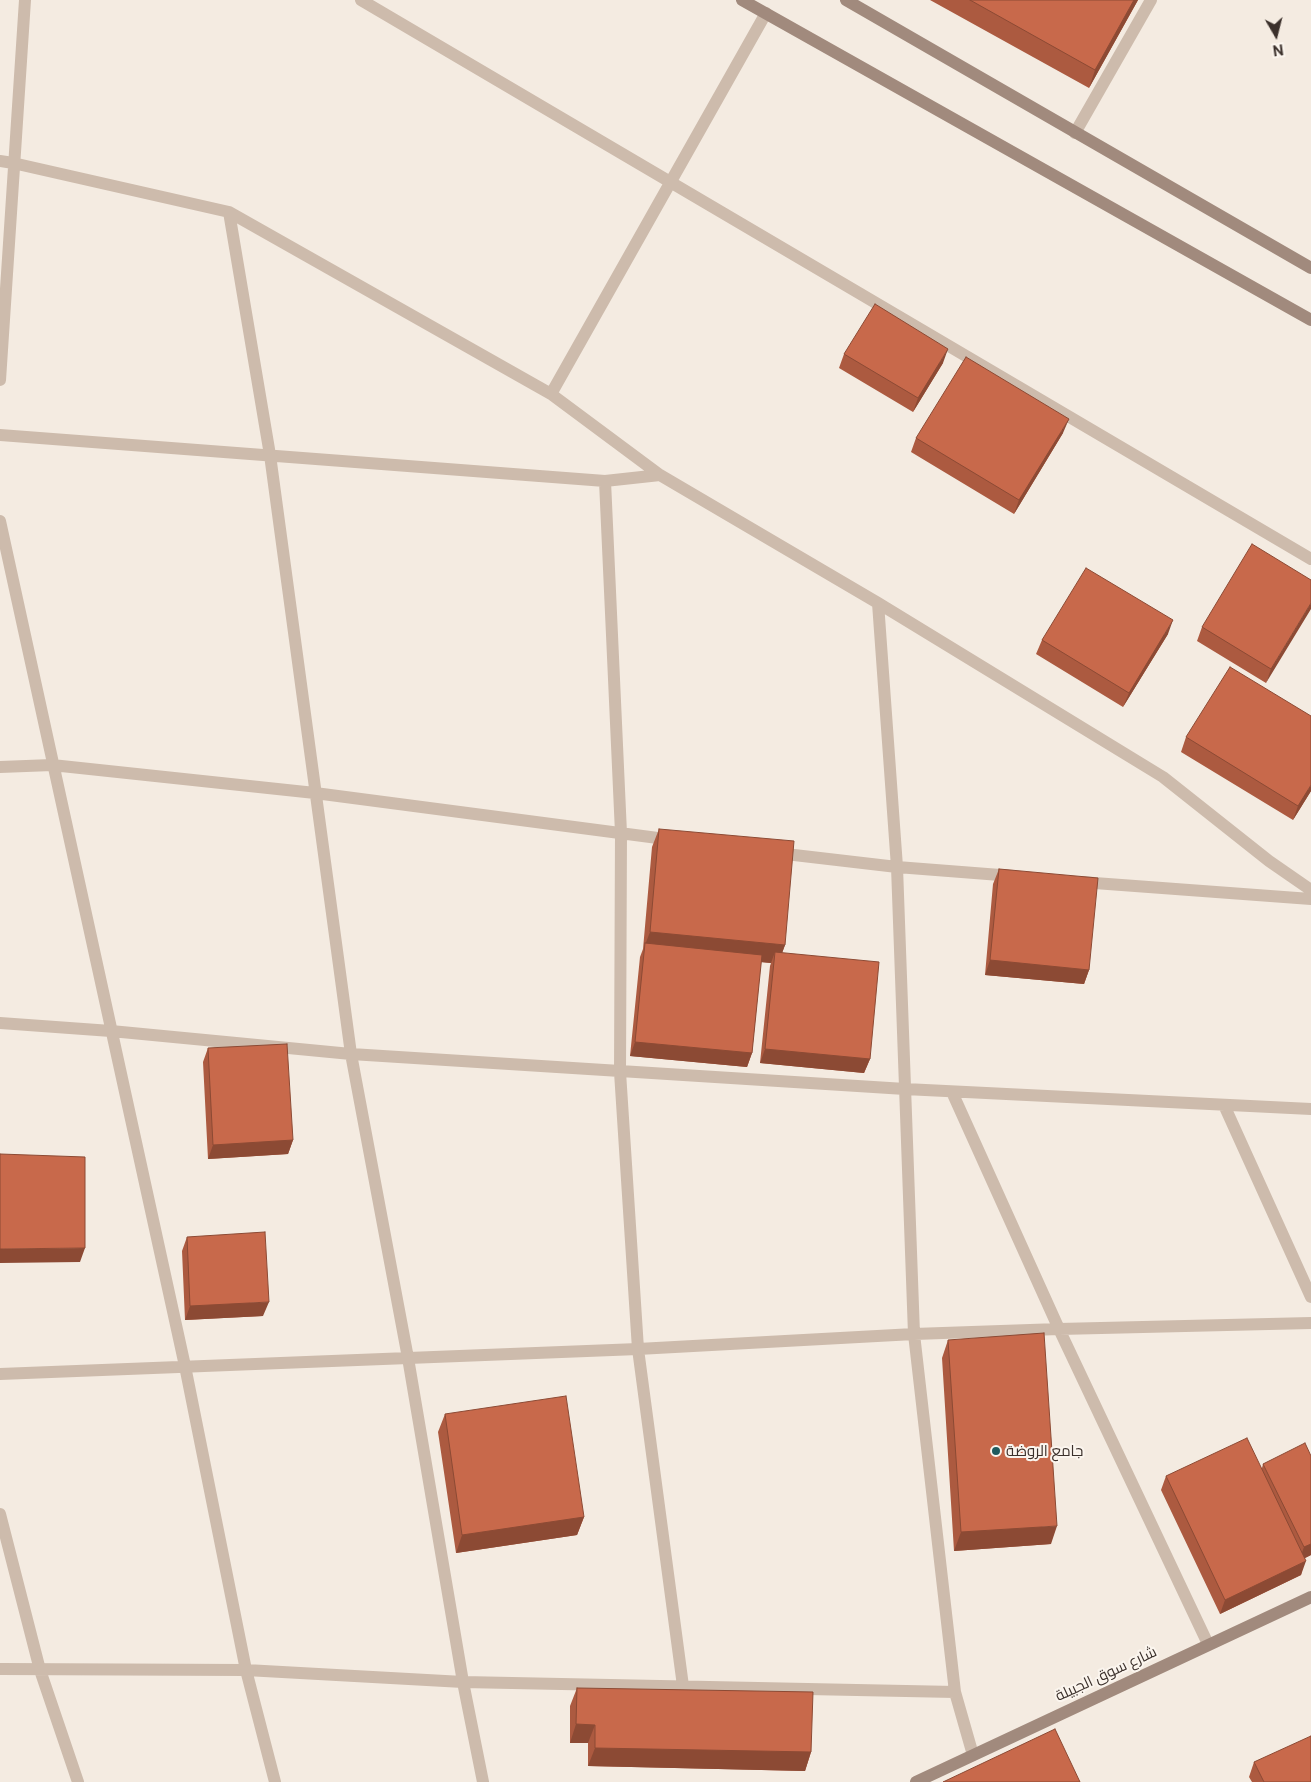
<!DOCTYPE html>
<html>
<head>
<meta charset="utf-8">
<style>
  body { margin:0 }
  #map { position:relative; width:1311px; height:1782px; overflow:hidden; background:#f4ebe1; font-family:"Public Sans",sans-serif }
  canvas { display:block }
  .north { position:absolute; left:1251px; top:10px; width:50px; height:50px; -webkit-text-stroke:4px #fbf5ee; paint-order:stroke; rotate:172deg; font-size:14px; font-weight:700; line-height:20px; text-align:center; color:#3b302b }
  .north::after { content:''; display:block; margin:auto; width:18px; height:22px; background:#3b302b; clip-path:polygon(50% 0,100% 100%,50% 72%,0 100%) }
</style>
</head>
<body>
<div id="map">
<canvas width="1311" height="1782"></canvas>
<div class="north">N</div>
</div>
<script>
const ctx = document.querySelector('canvas').getContext('2d');
ctx.lineJoin = 'round';
function poly(rows) {
  const path = new Path2D();
  for (const r of rows) {
    path.moveTo(r[0], r[1]);
    for (let i = 2; i < r.length; i += 2) path.lineTo(r[i], r[i + 1]);
  }
  return path;
}
function strokePath(path, color, width, dash) {
  ctx.strokeStyle = color;
  ctx.lineWidth = width;
  ctx.lineCap = dash ? 'butt' : 'round';
  ctx.setLineDash(dash || []);
  ctx.stroke(path);
}
function fill(path, color) {
  ctx.fillStyle = color;
  ctx.fill(path, 'evenodd');
}
function write(font, color, halo, rows, align = 'center') {
  ctx.font = font + ' "Public Sans",Cairo,sans-serif';
  ctx.lineWidth = 4;
  ctx.setLineDash([]);
  ctx.textBaseline = 'middle';
  ctx.strokeStyle = halo;
  ctx.fillStyle = color;
  for (const [text, x, y, turn = 0] of rows) {
    ctx.save();
    ctx.translate(x, y);
    ctx.rotate((+turn || 0) * Math.PI / 180);
    ctx.textAlign = isNaN(turn) ? turn : align;
    if (halo) ctx.strokeText(text, 0, 0);
    ctx.fillText(text, 0, 0);
    ctx.restore();
  }
}
strokePath(poly([
  [361,0,1311,559],
  [1075,133,1151,0],
  [0,161,13,163,229,212,551,394,660,475,878,603,1163,777,1269,861,1311,890],
  [229,212,270,455,351,1054,408,1358,463,1682,483,1782],
  [0,380,25,0],
  [551,394,766,13],
  [0,435,605,481,660,475],
  [605,481,621,833,620,1072,638,1349,683,1686],
  [0,521,185,1366,246,1670,275,1782],
  [878,603,897,867,914,1334,955,1692,973,1755],
  [0,767,52,765,315,793,673,840],
  [777,853,897,867,1013,876],
  [1081,882,1311,899],
  [0,1023,111,1031,351,1054,905,1089,1311,1109],
  [952,1092,1059,1329,1208,1644],
  [1224,1105,1311,1297],
  [0,1374,638,1349,914,1334,1059,1329,1311,1323],
  [0,1514,40,1670,78,1782],
  [0,1669,246,1670,463,1682,955,1692]
]), '#cdbbac', 12);
strokePath(poly([
  [742,0,1311,320],
  [846,0,1311,268],
  [916,1782,1311,1597]
]), '#a18a7d', 12);
fill(poly([
  [930,0,1138,0,1089,88],
  [844,354,943,363,913,412,839,368],
  [1063,433,1014,514,911,452,916,438],
  [1311,580,1266,683,1197,641,1202,627],
  [1168,634,1123,707,1036,654,1042,640],
  [1186,737,1311,791,1293,820,1181,752],
  [659,829,785,945,782,953,870,1059,864,1073,760,1063,770,966,771,963,761,962,752,1053,747,1067,630,1056,640,957,643,949,652,847],
  [999,869,1089,970,1084,984,985,975,993,884],
  [208,1048,293,1140,288,1154,208,1159,203,1062],
  [187,1237,263,1316,185,1320,182,1251],
  [948,1340,1051,1544,954,1551,942,1358],
  [445,1414,584,1517,577,1535,456,1553,438,1432],
  [1311,1456,1311,1555,1305,1558,1301,1575,1220,1614,1161,1490,1166,1476,1262,1468,1263,1464],
  [577,1688,811,1752,805,1771,588,1766,588,1743,570,1743,570,1706],
  [1254,1762,1311,1782,1252,1782,1249,1777]
]), '#ac5a40');
fill(poly([
  [1134,0,1138,0,1089,88,1095,70],
  [948,349,943,363,913,412,918,398],
  [1069,419,1063,433,1014,514,1019,500],
  [1311,603,1311,609,1266,683,1271,669],
  [1173,620,1168,634,1123,707,1129,693],
  [1311,785,1311,791,1293,820,1298,806],
  [650,932,785,945,778,964,775,952,771,963,644,951,645,945],
  [990,960,1089,970,1084,984,985,975],
  [635,1042,752,1053,747,1067,630,1056],
  [765,1049,870,1059,864,1073,760,1063],
  [293,1140,288,1154,208,1159,213,1145],
  [85,1248,80,1262,0,1263,0,1249],
  [269,1302,263,1316,185,1320,190,1306],
  [584,1517,577,1535,456,1553,462,1535],
  [1057,1526,1051,1544,954,1551,961,1532],
  [1311,1544,1311,1555,1299,1561,1304,1547],
  [1306,1561,1301,1575,1220,1614,1225,1600],
  [576,1724,595,1725,588,1743,570,1743],
  [595,1748,811,1752,805,1771,588,1766]
]), '#8c4a34');
const building = poly([
  [970,0,1134,0,1095,70,970,0],
  [875,304,948,349,918,398,844,354,875,304],
  [966,357,1069,419,1019,500,916,438,966,357],
  [1252,544,1311,580,1311,603,1271,669,1202,627,1252,544],
  [1086,568,1173,620,1129,693,1042,640,1086,568],
  [1230,667,1311,716,1311,785,1298,806,1186,737,1230,667],
  [659,829,794,841,785,945,650,932,659,829],
  [999,869,1098,878,1089,970,990,960,999,869],
  [645,943,762,955,752,1053,635,1042,645,943],
  [775,952,879,962,870,1059,765,1049,775,952],
  [287,1044,293,1140,213,1145,208,1048,287,1044],
  [0,1154,85,1157,85,1248,0,1249,0,1154],
  [265,1232,269,1302,190,1306,187,1237,265,1232],
  [1044,1333,1057,1526,961,1532,948,1340,1044,1333],
  [566,1396,584,1517,462,1535,445,1414,566,1396],
  [1247,1438,1306,1561,1225,1600,1166,1476,1247,1438],
  [1305,1443,1311,1456,1311,1544,1304,1547,1263,1464,1305,1443],
  [577,1688,813,1692,811,1752,595,1748,595,1725,576,1724,577,1688],
  [1055,1729,1080,1782,943,1782,1055,1729],
  [1311,1736,1311,1782,1264,1782,1254,1762,1311,1736]
]);
fill(building, '#c8694b');
strokePath(building, '#8c4a34', 1);
for (const [x, y, r, color] of [
  [996,1451,5,"#1f5a5e"]
]) {
  const dot = new Path2D();
  dot.arc(x, y, r, 0, 2 * Math.PI);
  ctx.fillStyle = color;
  ctx.fill(dot);
  strokePath(dot, '#fbf5ee', 2);
}
write('15px', '#3b302b', '#fbf5ee', [
  ["جامع الروضة",1006,1451]
], 'left');
write('15px', '#3b302b', '#fbf5ee', [
  ["شارع سوق الجبيلة",1106,1674,-25]
]);
</script>
</body>
</html>
